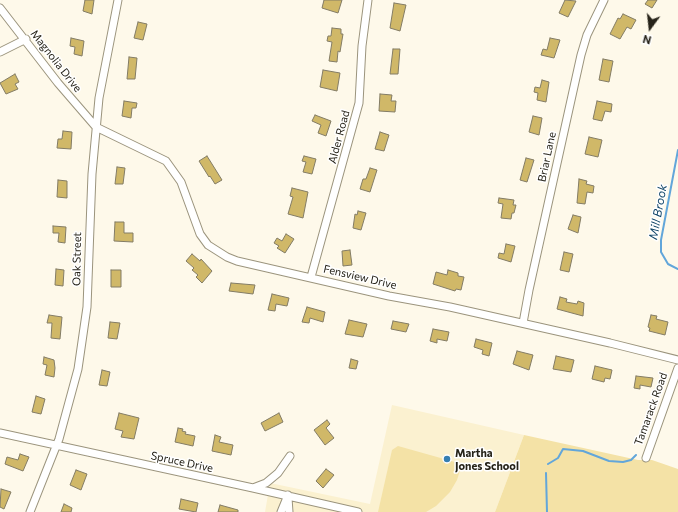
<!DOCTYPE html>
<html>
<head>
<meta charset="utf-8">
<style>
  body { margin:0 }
  #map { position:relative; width:678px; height:512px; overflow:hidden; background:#fef9ea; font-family:Commissioner,sans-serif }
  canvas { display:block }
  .north { position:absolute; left:630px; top:8px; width:40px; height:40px; -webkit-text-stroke:3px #fff; paint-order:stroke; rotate:195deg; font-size:11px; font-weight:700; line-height:16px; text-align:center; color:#262319 }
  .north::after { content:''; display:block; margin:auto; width:14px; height:18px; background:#262319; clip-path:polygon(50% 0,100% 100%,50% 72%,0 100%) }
</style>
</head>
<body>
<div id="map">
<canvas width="678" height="512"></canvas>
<div class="north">N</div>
</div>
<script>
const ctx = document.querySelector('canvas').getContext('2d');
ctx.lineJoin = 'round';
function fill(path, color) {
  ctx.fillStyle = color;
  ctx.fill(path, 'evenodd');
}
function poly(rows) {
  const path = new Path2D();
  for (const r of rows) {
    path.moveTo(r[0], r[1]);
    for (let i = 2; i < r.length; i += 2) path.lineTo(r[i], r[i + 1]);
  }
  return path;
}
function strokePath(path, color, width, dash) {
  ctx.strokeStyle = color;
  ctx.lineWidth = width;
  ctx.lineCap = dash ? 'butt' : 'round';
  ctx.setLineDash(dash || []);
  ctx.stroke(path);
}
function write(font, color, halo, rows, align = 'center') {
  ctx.font = font + ' Commissioner,sans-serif';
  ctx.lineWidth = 3;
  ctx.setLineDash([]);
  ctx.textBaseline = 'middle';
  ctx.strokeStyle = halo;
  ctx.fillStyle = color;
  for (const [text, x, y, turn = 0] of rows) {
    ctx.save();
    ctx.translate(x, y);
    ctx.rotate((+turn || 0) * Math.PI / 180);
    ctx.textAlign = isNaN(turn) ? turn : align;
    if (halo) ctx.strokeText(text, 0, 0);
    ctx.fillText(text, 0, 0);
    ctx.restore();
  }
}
fill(poly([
  [392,405,524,435,495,512,265,512,270,483,370,504]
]), '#fbf1d0');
fill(poly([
  [524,435,638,460,652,460,678,469,678,512,495,512],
  [398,446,462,464,457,480,450,492,436,506,426,512,378,512,392,450]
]), '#f4e2a6');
strokePath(poly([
  [678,150,661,240,661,252,668,264,678,269],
  [548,464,558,458,563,449,583,451,609,461,623,462,631,460,636,455],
  [546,473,547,512]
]), '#62a6da', 2);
const building = poly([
  [85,0,94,0,92,14,83,11,85,0],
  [324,0,342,0,338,13,322,8,324,0],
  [565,0,576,1,568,17,559,13,565,0],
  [648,0,657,0,652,8,645,4,648,0],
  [394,3,406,5,400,31,390,28,394,3],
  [623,14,636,20,631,29,627,27,620,39,610,34,618,18,620,19,623,14],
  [138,22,147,24,143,40,134,38,138,22],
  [332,28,341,29,341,34,343,34,340,52,338,51,337,62,329,61,332,42,327,41,328,36,331,36,332,28],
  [71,38,84,41,82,56,74,54,75,47,70,46,71,38],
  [550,38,560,40,554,58,541,55,543,49,547,50,550,38],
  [393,49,400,49,398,74,390,74,393,49],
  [129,57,137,58,135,79,127,79,129,57],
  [603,59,613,61,609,82,599,80,603,59],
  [323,70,340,73,337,91,320,87,323,70],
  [15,74,19,82,15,84,18,89,6,94,0,83,15,74],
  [542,80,549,82,546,102,537,100,538,93,534,92,535,87,540,88,542,80],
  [380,94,392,95,391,101,396,101,395,112,379,111,380,94],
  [124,101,137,103,136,108,132,108,131,118,122,116,124,101],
  [597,101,612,104,611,112,605,111,602,121,593,119,597,101],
  [315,115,331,121,326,136,318,133,321,125,312,121,315,115],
  [533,116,542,118,539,135,529,132,533,116],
  [63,131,72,132,71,149,57,148,58,139,62,139,63,131],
  [380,132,389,135,384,151,375,149,380,132],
  [589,137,602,140,598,157,585,154,589,137],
  [207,156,222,180,215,184,210,176,209,177,199,161,207,156],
  [304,156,316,159,312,174,303,172,306,162,302,161,304,156],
  [526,158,534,160,527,182,520,180,526,158],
  [117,167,125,168,123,184,115,184,117,167],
  [370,168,377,170,370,192,360,189,363,179,366,179,370,168],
  [579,179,587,181,586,184,594,186,593,193,587,192,585,204,577,203,579,179],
  [58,180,67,181,67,198,57,197,58,180],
  [292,188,308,192,303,218,288,214,293,197,290,196,292,188],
  [499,198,514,200,513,205,516,205,514,213,512,213,511,219,501,218,503,204,498,203,499,198],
  [358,211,366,213,361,230,353,228,355,214,357,215,358,211],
  [573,215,581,217,578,233,568,229,573,215],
  [115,222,124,222,124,233,133,233,133,242,114,241,115,222],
  [53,226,66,227,65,243,58,242,59,233,53,233,53,226],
  [286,234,294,239,285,253,277,248,279,246,274,243,277,238,282,241,286,234],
  [506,244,515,246,511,262,498,258,499,253,504,254,506,244],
  [350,250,352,265,343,266,342,251,350,250],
  [564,252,573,254,569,272,560,270,564,252],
  [192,254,200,261,201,259,212,271,202,283,196,277,198,275,192,270,194,268,186,261,192,254],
  [56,269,64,270,63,286,55,285,56,269],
  [111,270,121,270,121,287,111,287,111,270],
  [448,270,458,273,458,276,464,277,461,290,456,289,455,291,433,284,436,272,447,275,448,270],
  [231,283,255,285,253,294,229,291,231,283],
  [272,294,289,298,287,306,276,304,275,311,268,310,272,294],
  [560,297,567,299,566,302,577,304,578,301,584,303,583,316,557,309,560,297],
  [307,307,325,312,323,322,310,318,309,323,302,322,307,307],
  [49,315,62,317,60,339,51,338,52,323,47,323,49,315],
  [651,315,657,316,656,319,668,322,665,335,649,331,650,328,648,327,651,315],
  [349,320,367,324,363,337,345,334,349,320],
  [393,321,409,324,406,332,391,329,393,321],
  [110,322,120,323,117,339,108,338,110,322],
  [433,329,449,332,447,341,437,339,437,343,430,341,433,329],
  [476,339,492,343,489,356,482,354,483,350,474,347,476,339],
  [517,351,533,355,529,370,513,364,517,351],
  [556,356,574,360,571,372,553,369,556,356],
  [44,357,54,360,55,368,54,377,45,375,47,365,43,364,44,357],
  [351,359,358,361,356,369,349,368,351,359],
  [595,366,612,370,610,379,605,378,604,382,592,379,595,366],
  [102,370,110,372,107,386,99,385,102,370],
  [636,376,653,378,651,387,640,385,640,389,634,388,636,376],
  [36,396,45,399,41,414,32,412,36,396],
  [119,413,139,418,134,439,121,437,123,431,115,429,119,413],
  [279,413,283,422,265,431,261,423,279,413],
  [327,420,330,424,326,428,334,438,325,445,314,430,327,420],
  [178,428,183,429,182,431,186,432,185,434,195,436,193,446,175,442,178,428],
  [215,435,221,437,219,442,233,445,231,455,212,451,215,435],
  [20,454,29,457,23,471,5,464,7,457,18,460,20,454],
  [326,469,334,475,323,488,316,481,326,469],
  [76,470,87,474,81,490,70,485,76,470],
  [1,489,11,492,4,509,0,507,1,489],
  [181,499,198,503,196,512,179,509,181,499],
  [64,504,72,508,71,512,61,512,64,504],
  [220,505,238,510,238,512,218,512,220,505]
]);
fill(building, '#d0b868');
strokePath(building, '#837c65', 1);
const minor = poly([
  [0,8,58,83,96,127,166,161,181,182,200,234,208,245,227,257,237,261,389,296,450,307,610,343,678,360],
  [0,52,26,39],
  [311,277,359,103,362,46,368,0],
  [523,323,529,290,581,55,587,35,604,0],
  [0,433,253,488,266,483,278,473,290,456],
  [646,458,678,368],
  [253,488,358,512],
  [288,498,289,512],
  [30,512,59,439,78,369,87,307,92,174,99,98,118,0],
  [281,512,288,495]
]);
strokePath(minor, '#9b947d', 9);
strokePath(minor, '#fff', 7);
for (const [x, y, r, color] of [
  [447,459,4,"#357eb2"]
]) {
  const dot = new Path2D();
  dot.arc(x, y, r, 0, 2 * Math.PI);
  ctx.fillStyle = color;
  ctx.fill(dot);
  strokePath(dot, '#fff', 1.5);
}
write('11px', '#262319', '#fff', [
  ["Magnolia Drive",56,61,52],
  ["Alder Road",339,137,-75],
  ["Briar Lane",547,157,-78],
  ["Oak Street",77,259,-89],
  ["Fensview Drive",360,277,13],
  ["Tamarack Road",651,409,-70],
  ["Spruce Drive",182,462,12]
]);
write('bold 11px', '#262319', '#fff', [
  ["Martha",455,453],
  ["Jones School",455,466]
], 'left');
write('italic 12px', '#0e4366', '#fff', [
  ["Mill Brook",658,212,-80]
]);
</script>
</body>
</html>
